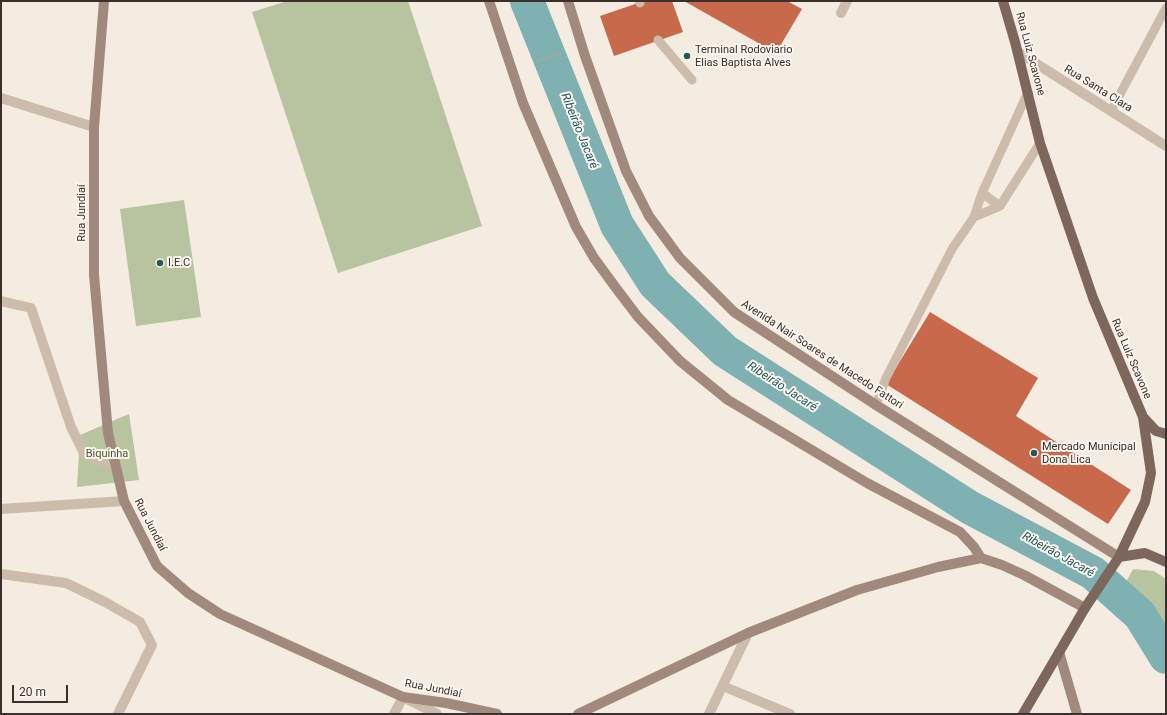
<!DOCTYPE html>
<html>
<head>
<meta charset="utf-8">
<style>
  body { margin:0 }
  #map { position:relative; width:1167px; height:715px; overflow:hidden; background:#f4ebe1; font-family:Roboto,sans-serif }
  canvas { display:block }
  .frame { position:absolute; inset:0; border:2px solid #3b302b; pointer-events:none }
  .scale { position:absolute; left:12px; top:685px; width:56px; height:18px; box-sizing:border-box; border:2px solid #3b302b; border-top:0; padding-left:5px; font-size:12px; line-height:14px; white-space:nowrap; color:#3b302b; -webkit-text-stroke:3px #fbf5ee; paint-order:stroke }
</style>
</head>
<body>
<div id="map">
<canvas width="1167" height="715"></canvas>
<div class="frame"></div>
<div class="scale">20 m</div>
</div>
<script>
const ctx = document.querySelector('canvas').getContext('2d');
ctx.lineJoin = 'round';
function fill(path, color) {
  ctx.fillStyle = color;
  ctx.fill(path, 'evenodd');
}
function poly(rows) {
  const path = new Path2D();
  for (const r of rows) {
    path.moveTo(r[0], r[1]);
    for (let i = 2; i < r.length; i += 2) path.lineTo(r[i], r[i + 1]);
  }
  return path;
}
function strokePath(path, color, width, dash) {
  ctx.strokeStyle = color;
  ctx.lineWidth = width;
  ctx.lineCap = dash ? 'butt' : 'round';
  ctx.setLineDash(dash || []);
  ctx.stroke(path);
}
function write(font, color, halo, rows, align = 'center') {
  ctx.font = font + ' Roboto,sans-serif';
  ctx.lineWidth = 4;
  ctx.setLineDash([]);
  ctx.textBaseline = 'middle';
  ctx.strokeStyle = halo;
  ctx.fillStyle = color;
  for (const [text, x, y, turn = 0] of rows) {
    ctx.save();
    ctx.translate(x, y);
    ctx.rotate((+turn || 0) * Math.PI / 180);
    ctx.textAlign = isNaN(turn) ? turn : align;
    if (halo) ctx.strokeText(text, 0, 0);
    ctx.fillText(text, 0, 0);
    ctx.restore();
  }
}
fill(poly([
  [287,1,408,1,482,226,338,273,252,12],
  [184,200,201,317,136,326,120,209],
  [129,414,139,480,77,487,80,435],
  [1133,569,1154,571,1166,579,1166,635,1150,609,1123,588]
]), '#b8c4a0');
strokePath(poly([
  [527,1,617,225,655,284,725,351,969,507,1093,573,1140,615,1166,657]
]), '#7fb0b2', 34);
fill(poly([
  [644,1,672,1,683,32,614,56,600,16],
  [684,1,787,1,802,9,776,53],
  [930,312,1038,378,1016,416,1131,490,1108,524,886,384]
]), '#c8694b');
strokePath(poly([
  [536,62,562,53]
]), '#b9a596', 2.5, [2, 2]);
strokePath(poly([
  [639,1,640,3],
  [658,40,692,80],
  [1111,111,1166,8],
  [982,193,1000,206],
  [974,217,1000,206,1040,143],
  [876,405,886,378,952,249,974,217,982,193,1028,92]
]), '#cdbbac', 9);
strokePath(poly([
  [841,13,847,1],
  [1018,52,1166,146],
  [1,98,94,127],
  [1,301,31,308,71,427,84,453,104,462,115,466],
  [1,509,124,501],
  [1,574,66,583,105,602,140,622,152,645,118,714],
  [723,686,790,714],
  [394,714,403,697,437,714],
  [709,714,748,633]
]), '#cdbbac', 10);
strokePath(poly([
  [104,1,94,127,94,275,108,433,124,501,157,566,188,593,220,614,403,697,446,703,497,714],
  [489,1,523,103,576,227,594,258,616,288,638,317,680,361,728,400,867,483,960,532,974,547,981,558],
  [568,1,585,56,626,171,649,216,680,258,734,312,876,405,1119,557],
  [1059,652,1077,714],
  [578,714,748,633,857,590,938,567,981,558,1002,565,1024,575,1085,608]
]), '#a18a7d', 10);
strokePath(poly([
  [1003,1,1015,42,1040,143,1093,298,1143,417,1151,473,1145,502,1119,557,1085,608,1023,714],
  [1143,417,1156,431,1166,434],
  [1119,557,1145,553,1166,562]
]), '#7d675c', 10);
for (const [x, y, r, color] of [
  [687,56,4,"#1f5a5e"],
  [160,263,4,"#1f5a5e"],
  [1034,453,4,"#1f5a5e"]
]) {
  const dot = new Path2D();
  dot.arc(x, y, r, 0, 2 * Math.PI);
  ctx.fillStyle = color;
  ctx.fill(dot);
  strokePath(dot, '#fbf5ee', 1.5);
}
write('11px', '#3b302b', '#fbf5ee', [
  ["Terminal Rodoviario",695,50],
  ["Elias Baptista Alves",695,63],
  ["I.E.C",168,263],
  ["Mercado Municipal",1042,447],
  ["Dona Lica",1042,460]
], 'left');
write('11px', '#3b302b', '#fbf5ee', [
  ["Rua Luiz Scavone",1030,54,75],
  ["Rua Santa Clara",1098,89,32],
  ["Rua Jundiaí",82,213,-90],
  ["Avenida Nair Soares de Macedo Fattori",822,355,33],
  ["Rua Luiz Scavone",1131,359,67],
  ["Rua Jundiaí",150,525,63],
  ["Rua Jundiaí",433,689,11]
]);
write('11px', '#4a5a2e', '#fbf5ee', [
  ["Biquinha",107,454]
]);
write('italic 12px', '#1f5a5e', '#fbf5ee', [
  ["Ribeirão Jacaré",579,131,68],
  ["Ribeirão Jacaré",782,387,33],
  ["Ribeirão Jacaré",1058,555,29]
]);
</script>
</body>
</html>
